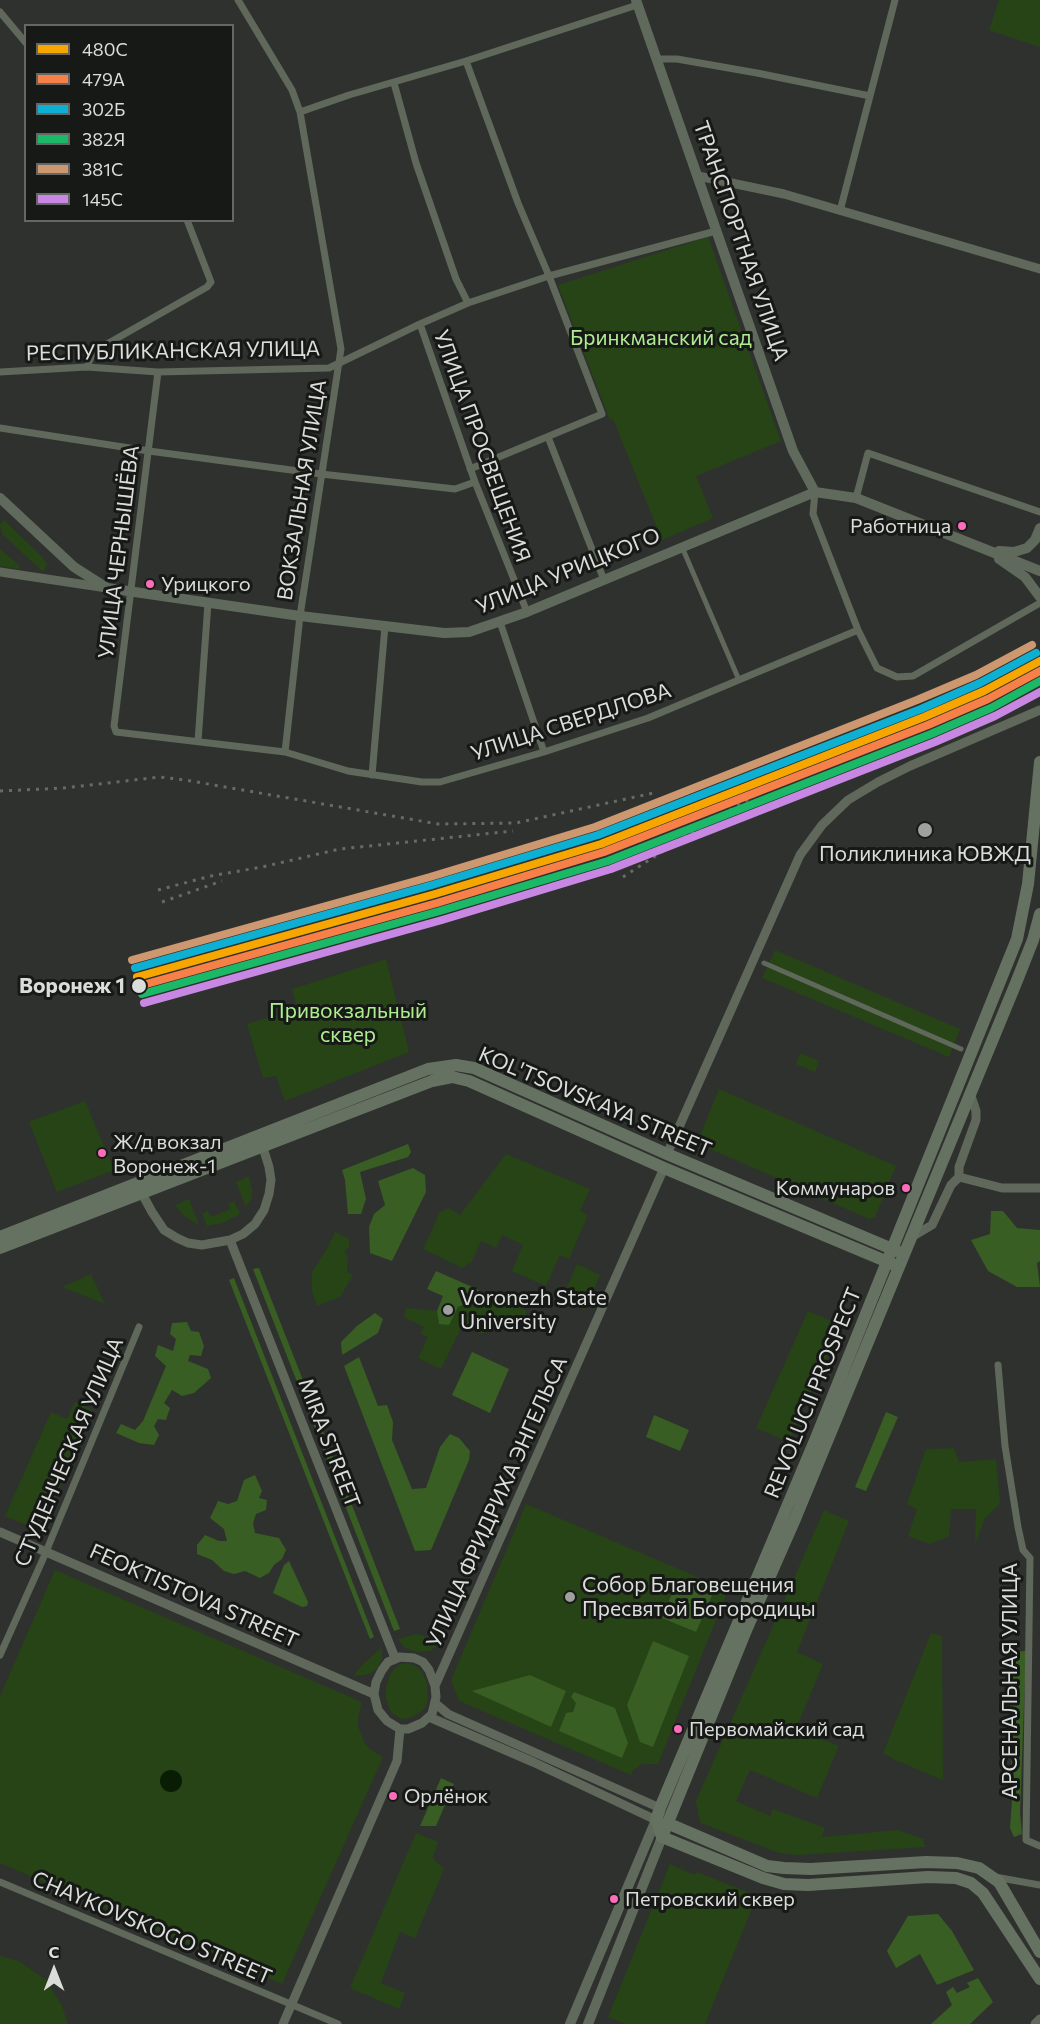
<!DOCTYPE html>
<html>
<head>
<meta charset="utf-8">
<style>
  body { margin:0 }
  #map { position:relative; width:1040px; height:2024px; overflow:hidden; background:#2f312e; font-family:Commissioner,sans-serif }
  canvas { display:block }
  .legend { position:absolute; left:24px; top:24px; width:210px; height:198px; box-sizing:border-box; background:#171917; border:2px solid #656765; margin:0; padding:8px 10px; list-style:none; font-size:18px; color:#dbddda }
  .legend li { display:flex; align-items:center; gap:12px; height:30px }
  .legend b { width:30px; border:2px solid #656765 }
  .north { position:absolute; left:24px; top:1940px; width:60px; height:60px; -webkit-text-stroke:4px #171917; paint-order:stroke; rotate:0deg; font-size:16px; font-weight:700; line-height:24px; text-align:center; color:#dbddda }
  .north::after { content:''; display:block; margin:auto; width:21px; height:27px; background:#dbddda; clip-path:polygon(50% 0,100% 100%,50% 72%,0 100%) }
</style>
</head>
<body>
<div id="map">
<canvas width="1040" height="2024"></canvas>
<ul class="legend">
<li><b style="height:8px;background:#f7a600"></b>480С</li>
<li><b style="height:8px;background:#f78048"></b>479А</li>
<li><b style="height:8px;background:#0dafd3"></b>302Б</li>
<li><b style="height:8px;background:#1ab867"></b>382Я</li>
<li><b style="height:8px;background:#cd976f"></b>381С</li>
<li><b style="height:8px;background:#c787e3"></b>145С</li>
</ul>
<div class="north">С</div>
</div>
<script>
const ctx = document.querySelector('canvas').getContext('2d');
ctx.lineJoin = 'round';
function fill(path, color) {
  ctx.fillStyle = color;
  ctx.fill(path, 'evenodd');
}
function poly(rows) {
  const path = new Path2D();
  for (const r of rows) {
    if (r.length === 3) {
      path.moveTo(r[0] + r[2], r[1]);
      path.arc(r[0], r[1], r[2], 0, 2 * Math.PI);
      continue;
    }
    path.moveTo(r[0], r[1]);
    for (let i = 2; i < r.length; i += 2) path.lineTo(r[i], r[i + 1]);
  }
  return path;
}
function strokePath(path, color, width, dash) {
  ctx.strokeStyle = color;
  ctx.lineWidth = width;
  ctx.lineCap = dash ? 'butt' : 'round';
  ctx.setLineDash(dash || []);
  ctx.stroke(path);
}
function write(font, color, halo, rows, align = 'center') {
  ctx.font = font + ' Commissioner,sans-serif';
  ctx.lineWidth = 6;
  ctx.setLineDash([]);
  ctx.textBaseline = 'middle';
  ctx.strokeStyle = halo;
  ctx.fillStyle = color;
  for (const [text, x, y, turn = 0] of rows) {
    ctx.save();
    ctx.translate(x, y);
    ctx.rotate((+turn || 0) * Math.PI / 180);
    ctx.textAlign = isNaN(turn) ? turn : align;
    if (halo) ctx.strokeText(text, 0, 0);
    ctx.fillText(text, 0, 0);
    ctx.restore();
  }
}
fill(poly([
  [999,0,1040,0,1040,47,989,30],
  [708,237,781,441,696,476,713,518,662,540,613,419,610,420,558,285],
  [4,520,43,558,47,565,43,572,2,534,0,524],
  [0,549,19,565,19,569,0,566],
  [775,950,960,1029,949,1057,762,978],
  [386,959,409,1052,285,1101,276,1076,263,1078,247,1024,297,1009,292,989],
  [800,1053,819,1061,815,1072,796,1064],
  [719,1089,896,1166,875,1217,869,1219,697,1143],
  [85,1101,114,1170,57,1192,29,1122],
  [506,1154,590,1189,580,1211,588,1215,569,1259,560,1255,546,1286,512,1271,523,1245,502,1235,496,1248,481,1241,472,1261,462,1268,423,1249,440,1212,449,1208,460,1215],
  [249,1176,252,1191,251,1199,246,1207,236,1182],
  [189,1199,192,1207,199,1225,184,1216,175,1205],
  [234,1201,240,1214,223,1223,207,1226,202,1214,208,1211,211,1217,230,1209,228,1204],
  [335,1232,349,1239,349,1247,344,1252,348,1256,347,1272,353,1275,340,1297,317,1306,312,1291,312,1272,328,1247],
  [577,1264,600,1275,585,1310,561,1301],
  [91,1274,105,1304,62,1287],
  [479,1290,527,1311,523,1321,481,1334,462,1326,441,1369,418,1358,428,1337,420,1334,424,1327,404,1317,406,1308,437,1311,439,1324,458,1307,468,1303],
  [808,1311,841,1325,789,1442,756,1428],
  [75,1402,93,1410,41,1531,5,1516,51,1412,67,1419],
  [954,1448,959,1462,996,1459,1000,1504,985,1518,975,1544,976,1509,951,1509,949,1536,930,1544,908,1536,917,1509,907,1504,926,1449],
  [526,1504,728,1590,658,1764,642,1764,633,1770,631,1775,459,1701,451,1680],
  [824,1510,849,1521,797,1652,823,1664,796,1729,839,1746,817,1798,750,1770,736,1801,770,1816,773,1809,825,1828,822,1837,898,1830,923,1839,925,1847,797,1855,779,1853,701,1823,699,1819,696,1801],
  [55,1570,362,1702,358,1717,358,1726,364,1742,370,1749,383,1757,282,1984,0,1863,0,1696],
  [931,1633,942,1636,943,1780,895,1760,883,1753],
  [416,1634,422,1635,440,1643,430,1651,418,1652,405,1648,398,1639],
  [382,1647,382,1660,375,1671,365,1675,354,1675,363,1664],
  [409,1663,417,1667,423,1673,427,1684,428,1699,425,1708,418,1714,409,1718,401,1719,392,1713,389,1708,386,1699,386,1687,390,1675,395,1668,400,1664],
  [416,1833,438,1842,433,1858,444,1869,415,1938,400,1932,381,1983,405,1993,399,2009,350,1988],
  [670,1864,695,1875,697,1872,757,1896,705,2024,626,2024,608,2017],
  [0,1956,19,1961,46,1980,62,2006,68,2024,0,2024]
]), '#264415');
fill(poly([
  [408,1144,411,1152,408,1157,360,1172,366,1199,361,1214,348,1214,345,1180,342,1170],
  [413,1168,425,1175,426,1192,392,1261,370,1253,369,1227,374,1214,385,1205,378,1181],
  [991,1211,1003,1211,1017,1228,1040,1230,1040,1261,1037,1263,1040,1287,1017,1287,988,1271,971,1240,990,1234],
  [259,1268,359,1523,400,1629,394,1631,253,1269],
  [436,1271,479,1290,468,1303,458,1307,449,1325,439,1324,437,1311,443,1296,427,1289],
  [234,1278,374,1637,370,1639,229,1280],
  [375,1313,383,1319,378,1333,342,1355,341,1342,357,1326],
  [187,1322,191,1331,199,1332,204,1346,201,1356,190,1355,188,1361,208,1369,211,1378,194,1393,182,1396,172,1390,164,1403,170,1408,166,1420,158,1419,154,1426,159,1435,154,1445,139,1443,116,1433,121,1424,135,1430,143,1421,166,1366,155,1356,158,1345,173,1351,176,1339,170,1334,172,1323],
  [472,1352,509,1369,490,1413,452,1395],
  [359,1357,378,1406,387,1405,393,1422,392,1440,412,1489,426,1488,440,1447,450,1434,459,1438,470,1451,469,1460,431,1550,415,1551,344,1366],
  [886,1412,898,1417,866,1491,855,1487],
  [654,1415,689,1430,680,1451,646,1437],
  [255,1475,262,1491,259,1498,267,1500,266,1510,256,1514,253,1523,255,1533,279,1538,286,1550,282,1559,274,1565,269,1573,260,1578,245,1571,234,1574,224,1571,212,1560,197,1554,197,1545,205,1535,219,1541,227,1541,224,1529,210,1518,218,1501,228,1504,237,1501,244,1480],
  [289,1561,308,1602,307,1606,302,1607,273,1593,284,1565],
  [679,1577,714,1591,696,1632,662,1618],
  [653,1641,689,1656,653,1747,640,1742,627,1705],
  [1026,1651,1020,1813,1022,1834,1014,1837,1010,1828,1012,1800,1009,1652],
  [530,1675,566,1691,551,1727,472,1691],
  [574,1692,615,1708,628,1743,622,1758,559,1731,566,1713,573,1712,576,1703,571,1697],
  [441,1778,454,1784,436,1826,420,1826],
  [938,1914,952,1931,974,1970,937,1985,920,1954,896,1968,887,1951,908,1916],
  [978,1978,993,2002,970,2024,931,2024,952,2005,946,1992,953,1987,957,1993,970,1987,967,1983]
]), '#385e23');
fill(poly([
  [171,1781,11]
]), '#091d04');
strokePath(poly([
  [682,547,739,680],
  [764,963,961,1049]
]), '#5f685a', 5);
strokePath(poly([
  [238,0,292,90,300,112,341,349,300,616,285,752],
  [0,12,26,43],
  [657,59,677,59,757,73,870,96],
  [466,61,518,203,549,276,602,414,470,469],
  [394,83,416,163,456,279,468,303],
  [300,112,349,95,466,61,637,5],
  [840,211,895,0],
  [420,324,475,482,527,612],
  [87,367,93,352,207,287,211,282,187,220],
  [0,372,87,367,158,372,329,368,420,324,468,303,549,276,716,231],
  [158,372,114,726,116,732,285,752,348,771,422,782,440,782,544,752,648,718,858,630],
  [0,428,149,451,321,474,455,489,475,482],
  [548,437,604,580],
  [815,492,813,514,858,630,877,668,897,677,913,676,1040,603],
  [856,498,868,453,1040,512],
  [500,622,544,752],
  [198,741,208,603],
  [372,775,385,626],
  [998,1365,1005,1446,1018,1527,1023,1550,1030,1558,1026,1840,1040,1846],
  [0,1655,43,1559,139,1327],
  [995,1877,1040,1885],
  [0,1882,338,2024]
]), '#5f685a', 7);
strokePath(poly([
  [698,176,784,194,1040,269],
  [0,572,107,588],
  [667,1154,800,855,822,825,848,800,878,782,910,766,1040,710],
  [959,1177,959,1167,976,1120,976,1111,970,1093],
  [959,1177,1002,1188,1040,1188],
  [140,1190,152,1212,164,1230,177,1238,188,1243,202,1245,230,1240,243,1234,255,1224,264,1210,269,1194,271,1180,269,1167,261,1141],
  [910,1238,932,1225,951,1185,959,1177],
  [230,1240,395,1658],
  [0,1532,374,1694],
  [400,1657,414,1658,423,1662,429,1670,435,1686,436,1697,432,1714,422,1723,408,1729,400,1729,387,1721,378,1710,374,1694,376,1682,382,1670,388,1662,400,1657],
  [435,1686,664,1168],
  [435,1703,448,1714,660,1808],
  [429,1717,533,1762,656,1820],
  [283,2024,397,1761,400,1729],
  [1035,2024,1040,2019]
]), '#5f685a', 9);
strokePath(poly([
  [636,0,793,451,815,492],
  [0,498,74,567,107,588,300,616,444,633,469,632,527,612,815,492,856,498,1040,571],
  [999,551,1014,552,1027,548,1035,540,1040,528],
  [999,559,1025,577,1040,597],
  [570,2024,656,1820],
  [588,2024,662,1837]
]), '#606a5c', 10);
strokePath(poly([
  [0,1237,428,1069,456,1065,474,1068,667,1154,897,1251],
  [0,1248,432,1081,452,1077,469,1081,664,1168,895,1265],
  [667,1823,767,1866,784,1868,811,1869,926,1862,957,1863,979,1868,999,1882,1040,1952],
  [662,1837,656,1820,660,1808,816,1438,1017,939,1028,884,1040,762],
  [662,1837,747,1628,795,1519,1016,983,1033,940,1040,914],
  [662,1837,763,1878,784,1884,808,1885,928,1877,956,1878,971,1883,983,1893,1040,1979]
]), '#667261', 12);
strokePath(poly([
  [0,791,64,788,160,777,185,780,438,824,516,823,658,792],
  [623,877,691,833,771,786],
  [158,890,211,876,262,867,340,849,513,831],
  [162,902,222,881]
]), '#666b63', 3, [3, 6]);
strokePath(poly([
  [137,977,435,894,601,844,924,717,984,691,1040,661]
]), '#f7a600', 8);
strokePath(poly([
  [139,986,437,903,604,852,928,725,988,699,1040,671]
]), '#f78048', 8);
strokePath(poly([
  [135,968,432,885,598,835,921,709,980,683,1036,653]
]), '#0dafd3', 8);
strokePath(poly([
  [142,994,440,911,608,861,931,734,991,708,1040,681]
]), '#1ab867', 8);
strokePath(poly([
  [132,960,430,877,595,827,917,700,976,675,1032,645]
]), '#cd976f', 8);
strokePath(poly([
  [144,1003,442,920,611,869,935,742,995,716,1040,692]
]), '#c787e3', 8);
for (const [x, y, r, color] of [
  [962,526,5,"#fb6dba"],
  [150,584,5,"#fb6dba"],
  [925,830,8,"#9fa19e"],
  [139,986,8,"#dbddda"],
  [102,1153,5,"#fb6dba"],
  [906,1188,5,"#fb6dba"],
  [448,1310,6,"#9fa19e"],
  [570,1597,6,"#9fa19e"],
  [678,1729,5,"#fb6dba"],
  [393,1796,5,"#fb6dba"],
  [614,1899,5,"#fb6dba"]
]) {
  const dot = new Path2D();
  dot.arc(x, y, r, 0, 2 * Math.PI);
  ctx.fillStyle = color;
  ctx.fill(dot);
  strokePath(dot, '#171917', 2);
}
write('20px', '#dbddda', '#171917', [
  ["Работница",951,526,"right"],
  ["Урицкого",161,584],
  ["Ж/д вокзал",113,1142],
  ["Воронеж-1",113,1166],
  ["Коммунаров",895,1188,"right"],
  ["Первомайский сад",689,1729],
  ["Орлёнок",404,1796],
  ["Петровский сквер",625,1899]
], 'left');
write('21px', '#dbddda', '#171917', [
  ["ТРАНСПОРТНАЯ УЛИЦА",741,241,71],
  ["РЕСПУБЛИКАНСКАЯ УЛИЦА",173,351,-1],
  ["УЛИЦА ПРОСВЕЩЕНИЯ",482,446,70],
  ["ВОКЗАЛЬНАЯ УЛИЦА",302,490,-81],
  ["УЛИЦА ЧЕРНЫШЁВА",119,552,-83],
  ["УЛИЦА УРИЦКОГО",568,571,-22],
  ["УЛИЦА СВЕРДЛОВА",571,722,-18],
  ["KOL'TSOVSKAYA STREET",595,1102,23],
  ["REVOLUCII PROSPECT",813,1393,-68],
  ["MIRA STREET",329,1443,69],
  ["СТУДЕНЧЕСКАЯ УЛИЦА",69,1452,-67],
  ["УЛИЦА ФРИДРИХА ЭНГЕЛЬСА",497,1502,-66],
  ["FEOKTISTOVA STREET",194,1596,24],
  ["АРСЕНАЛЬНАЯ УЛИЦА",1010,1681,-90],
  ["CHAYKOVSKOGO STREET",152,1928,23]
]);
write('21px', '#aeed8f', '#171917', [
  ["Бринкманский сад",661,338],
  ["Привокзальный",348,1011],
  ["сквер",348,1035]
]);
write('21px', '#dbddda', '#171917', [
  ["Поликлиника ЮВЖД",925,854,"center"],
  ["Voronezh State",460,1298],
  ["University",460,1322],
  ["Собор Благовещения",582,1585],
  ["Пресвятой Богородицы",582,1609]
], 'left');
write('bold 21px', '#dbddda', '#171917', [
  ["Воронеж 1",125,986]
], 'right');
</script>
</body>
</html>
